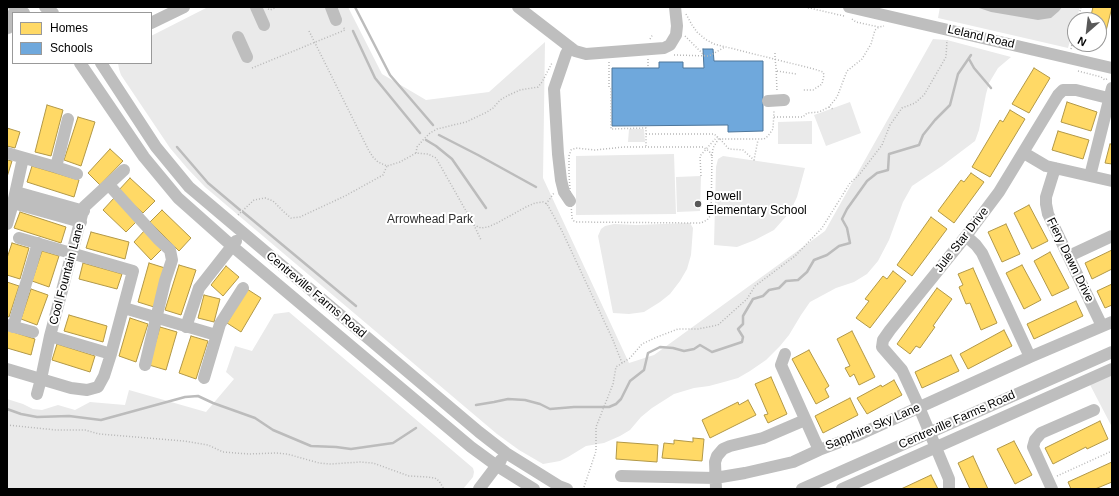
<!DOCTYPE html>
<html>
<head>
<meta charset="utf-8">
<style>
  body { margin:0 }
  #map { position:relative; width:1119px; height:496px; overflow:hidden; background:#fff; font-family:Arial,sans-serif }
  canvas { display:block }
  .frame { position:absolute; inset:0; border:8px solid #000; pointer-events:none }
  .legend { position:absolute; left:12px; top:12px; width:140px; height:52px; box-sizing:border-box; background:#fff; border:1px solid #999; margin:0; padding:5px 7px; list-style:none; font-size:12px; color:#000 }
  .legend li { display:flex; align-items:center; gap:8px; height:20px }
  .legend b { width:20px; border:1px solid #999 }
  .north { position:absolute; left:1067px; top:12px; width:40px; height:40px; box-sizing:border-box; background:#fff; border:1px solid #999; border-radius:50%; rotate:208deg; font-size:11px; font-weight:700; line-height:16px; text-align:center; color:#000 }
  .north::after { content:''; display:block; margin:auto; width:14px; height:18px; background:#595959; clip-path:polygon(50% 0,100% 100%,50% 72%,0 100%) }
</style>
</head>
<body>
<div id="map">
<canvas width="1119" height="496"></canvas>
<div class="frame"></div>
<ul class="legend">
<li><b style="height:11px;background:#ffd966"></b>Homes</li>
<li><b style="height:11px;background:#6fa8dc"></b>Schools</li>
</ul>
<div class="north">N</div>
</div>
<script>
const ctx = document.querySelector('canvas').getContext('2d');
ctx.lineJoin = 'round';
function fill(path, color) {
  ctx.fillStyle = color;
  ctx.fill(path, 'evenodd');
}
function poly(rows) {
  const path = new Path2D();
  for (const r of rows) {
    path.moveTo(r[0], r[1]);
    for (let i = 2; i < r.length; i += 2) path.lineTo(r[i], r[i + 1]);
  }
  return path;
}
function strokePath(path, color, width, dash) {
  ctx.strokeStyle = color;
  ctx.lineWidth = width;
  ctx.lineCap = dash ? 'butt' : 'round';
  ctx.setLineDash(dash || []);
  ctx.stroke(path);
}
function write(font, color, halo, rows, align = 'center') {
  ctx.font = font + ' Arial,sans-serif';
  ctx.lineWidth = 4;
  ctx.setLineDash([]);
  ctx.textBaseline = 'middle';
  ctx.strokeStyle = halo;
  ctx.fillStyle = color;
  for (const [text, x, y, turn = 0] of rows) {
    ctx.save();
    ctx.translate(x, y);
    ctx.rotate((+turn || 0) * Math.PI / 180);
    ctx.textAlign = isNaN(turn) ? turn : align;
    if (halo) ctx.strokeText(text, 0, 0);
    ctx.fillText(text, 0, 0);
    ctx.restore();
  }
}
fill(poly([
  [208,7,348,7,382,74,426,100,489,92,545,42,543,178,629,363,654,355,825,231,933,39,947,40,1011,57,998,68,989,83,986,94,979,130,975,141,942,166,912,186,903,202,889,240,878,261,867,274,854,282,836,288,810,302,801,315,789,335,780,346,766,360,750,371,738,378,724,382,709,386,694,388,674,394,652,408,641,417,630,430,620,436,604,443,586,446,568,457,560,461,543,464,519,450,497,434,205,187,187,168,170,148,121,75,119,69,118,63,151,63,151,36],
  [940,7,1080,7,1068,48,938,18],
  [850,102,861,133,826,146,814,115],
  [812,121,812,144,778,144,778,122],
  [629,129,644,129,645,142,628,142],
  [674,154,676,214,576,215,576,156],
  [723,156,805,168,797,197,790,212,774,230,755,240,737,247,714,245,716,167,718,159],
  [701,176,700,211,677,212,676,177],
  [690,223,693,228,692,242,691,255,687,269,680,281,670,294,660,302,644,312,629,314,613,313,598,236,601,229,605,226,614,224,636,225],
  [289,312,473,468,474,472,473,477,463,489,7,489,7,399,23,404,33,409,42,410,58,405,75,410,90,402,125,405,129,390,206,412,234,379,226,372,235,346,252,351,274,314],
  [1112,369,1112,427,1087,379]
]), '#eaeaea');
fill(poly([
  [976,7,1062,7,1059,11,1051,18,1038,20,991,12]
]), '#bcbcbc');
const homes = poly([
  [1093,7,1112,7,1103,43,1099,42,1099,20,1090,20,1093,7],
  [1034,68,1050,78,1029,113,1012,104,1034,68],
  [1067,102,1097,112,1091,131,1061,122,1067,102],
  [47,105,63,110,51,156,35,152,47,105],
  [1010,110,1025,119,990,177,972,167,1000,120,1003,122,1010,110],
  [78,117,95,122,81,166,64,160,78,117],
  [7,128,20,132,15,148,7,146,7,128],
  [1058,131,1089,140,1083,159,1052,150,1058,131],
  [1110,144,1112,144,1112,164,1105,163,1110,144],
  [110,149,123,161,100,185,88,173,110,149],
  [7,160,12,161,7,177,7,160],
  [32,166,79,180,74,197,27,182,32,166],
  [971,173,984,182,954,223,938,211,961,180,964,182,971,173],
  [130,178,155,201,143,213,118,191,130,178],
  [114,198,137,221,126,232,103,210,114,198],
  [1029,205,1048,241,1032,249,1014,213,1029,205],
  [162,210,191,238,179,251,150,222,162,210],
  [20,212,66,227,61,243,14,228,20,212],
  [931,217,947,229,912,276,897,265,931,217],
  [1006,224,1020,254,1002,262,988,232,1006,224],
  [145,230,163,248,151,260,134,242,145,230],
  [91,232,129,242,125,259,86,248,91,232],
  [12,243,29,248,20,279,7,275,7,258,12,243],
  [1112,250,1112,269,1092,279,1085,263,1112,250],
  [42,251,59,256,49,287,32,281,42,251],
  [1050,252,1069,288,1052,296,1034,261,1050,252],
  [83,263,122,274,117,289,79,279,83,263],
  [149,263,165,268,154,307,138,302,149,263],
  [179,265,196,270,181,315,165,310,179,265],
  [1022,265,1041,300,1024,309,1006,273,1022,265],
  [226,266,239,277,223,296,211,285,226,266],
  [973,268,997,323,981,330,970,303,966,304,959,287,963,285,958,274,973,268],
  [893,271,906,281,870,328,856,318,869,301,865,299,883,276,887,279,893,271],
  [7,282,19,286,9,317,7,316,7,282],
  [1112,284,1112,305,1105,308,1097,291,1112,284],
  [937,288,952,299,933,326,935,327,920,348,916,346,910,354,897,344,937,288],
  [31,289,48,295,37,325,21,319,31,289],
  [247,289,261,298,241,332,227,323,247,289],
  [204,295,220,299,214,322,198,318,204,295],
  [1076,301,1083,316,1034,339,1027,324,1076,301],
  [69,315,107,326,103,342,64,331,69,315],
  [130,318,148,324,136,362,119,356,130,318],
  [160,327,177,332,166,370,149,365,160,327],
  [7,330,35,339,31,355,7,348,7,330],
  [1004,330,1012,346,968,369,960,354,1004,330],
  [852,331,875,377,859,385,854,374,850,377,845,368,850,366,837,339,852,331],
  [191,336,208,341,196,379,179,373,191,336],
  [57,344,95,356,90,372,52,360,57,344],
  [809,350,829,386,825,389,829,397,816,404,792,359,809,350],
  [951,355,959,371,922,388,915,372,951,355],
  [771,377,787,414,768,423,764,415,768,414,755,384,771,377],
  [894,380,902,395,867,414,857,398,881,385,882,387,894,380],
  [850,398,858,415,823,433,815,416,850,398],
  [748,400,756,415,710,438,702,420,738,402,739,405,748,400],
  [1100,421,1108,439,1087,449,1086,447,1053,464,1045,448,1100,421],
  [693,438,704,439,702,461,662,458,664,443,674,444,674,440,693,442,693,438],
  [1014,441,1032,475,1015,484,997,449,1014,441],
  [617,442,658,445,657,462,616,459,617,442],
  [973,456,988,489,970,489,958,463,973,456],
  [1112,462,1112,482,1095,489,1071,489,1068,482,1112,462],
  [931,475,938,489,901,489,931,475]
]);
fill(homes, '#ffd966');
strokePath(homes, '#b29847', 1);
const schools = poly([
  [703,49,713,49,714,61,763,61,763,131,728,132,728,125,612,126,612,68,659,68,659,62,683,62,683,68,704,68,703,49]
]);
fill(schools, '#6fa8dc');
strokePath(schools, '#4e769a', 1);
strokePath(poly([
  [355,7,390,75,433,125],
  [353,31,375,78,420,133],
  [969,59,974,68,991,88],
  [439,135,478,155,536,187],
  [426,140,436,146,452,159,486,208],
  [177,147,208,183,240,210],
  [243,212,356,306],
  [476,405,494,402,508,399,525,400,540,404,550,409,574,407,609,407,616,404,621,399,630,381,644,370,648,353,660,347,673,348,684,351,694,349,700,345,712,352,742,342,743,337,738,329,743,324,743,316,753,299,763,296,769,290,779,288,786,281,798,280,807,272,814,260,827,255,839,246,850,243,847,228,842,219,847,209,867,181,877,173,888,170,889,154,919,145,923,135,935,120,950,105,958,74,971,55],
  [7,409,21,414,37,417,69,416,101,420,185,397,198,396,213,403,255,418,273,430,311,446,336,447,351,449,393,443,416,428]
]), '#bcbcbc', 2.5);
const major = poly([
  [7,26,13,17]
]);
strokePath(major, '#dbdbdb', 17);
strokePath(poly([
  [805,7,844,16],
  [268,9,270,10,277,7],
  [686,14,692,25,697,32,705,39,714,44,814,69,823,72,824,75,822,84,813,90,803,90],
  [852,19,856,22,879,27,884,26],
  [1078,20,1081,7],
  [309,31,369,151,373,157,378,162,387,166,400,162,416,153,428,154,436,158,474,225,481,240],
  [685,36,705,56],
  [650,39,653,34],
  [1071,49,1075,31],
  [775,53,775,59,776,67,777,91],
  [674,55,709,56,725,47],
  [648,59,648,67],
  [609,62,609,87,611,89,611,129,646,128,646,146],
  [252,68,345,30,343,26],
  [777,71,796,74],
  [1078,71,1101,77,1105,80,1107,79],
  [829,107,833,109],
  [774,117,803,117,807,113,819,112,829,107,837,97,847,71,862,59,871,44,875,30,879,27],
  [646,134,714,134,720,139,764,139,768,136,773,129,774,111],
  [720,139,729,149,743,150,754,160,758,140],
  [624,147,703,147,709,151,712,156,711,215,707,220,701,223,695,223,577,222,574,221,572,218,569,174,569,156,571,150,576,148,595,150,624,147],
  [416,153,417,147,423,140,430,133,437,129,466,122,487,112,493,108,500,100,509,95,520,90,538,87,542,82,552,63],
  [712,156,713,148,719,138],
  [701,176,700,156,717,137],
  [546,204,554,193],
  [238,215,254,200,265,198,273,201,285,213,291,218,300,217,345,196,383,175,387,166],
  [474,225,481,228,488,227,497,223,526,207,535,203,543,202,547,204,562,231,613,340,622,363],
  [7,425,56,430,85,430,99,434,184,441,208,445,223,452,249,454,276,453,287,454,319,463,331,464,360,462,373,463,409,476,427,477,435,478,439,481,444,489],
  [1057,476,1112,451],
  [584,487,596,451,596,427,613,384,616,367,630,358,642,344,657,337,678,329,698,329,718,325,747,299,755,286,795,256,822,228,850,183,859,175,882,145,890,125,902,108,915,103,924,95,946,57,947,40]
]), '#b8b8b8', 1.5, [1, 2]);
strokePath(poly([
  [14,7,24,13],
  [45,7,53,13],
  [256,7,264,25],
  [331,7,336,20],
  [518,7,575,51,586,54,664,48,670,45,676,35,677,26,675,7],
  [849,7,1112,68],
  [151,23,184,7],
  [238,37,247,57],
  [80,63,144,157,178,198,232,246,471,447,497,466,534,489],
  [101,63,156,147,189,187,479,432,506,453,559,486,567,489],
  [768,101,784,100],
  [7,153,56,167,77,174],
  [1024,153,1046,166,1112,181],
  [56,167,68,119],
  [1055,168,1046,197,1046,204,1048,214,1102,326],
  [1090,176,1112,88],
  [109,185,158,239,170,250,172,260,165,281,145,365],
  [16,192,84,211],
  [570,201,564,192,561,180,558,154,554,89,566,54,570,47],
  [13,203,81,222],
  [7,224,13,203,23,158],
  [966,236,976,245,982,253,1030,357],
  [1069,256,1112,236],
  [124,308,216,335],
  [7,325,33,332],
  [13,327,38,243],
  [186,327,199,288,236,241],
  [50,336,111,354],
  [785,354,781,365,819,450],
  [7,369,71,388,87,390,98,387,104,376,111,354,133,271,19,238],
  [204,378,220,324,243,288],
  [37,394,41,379,50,336,84,207,124,170],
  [621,476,715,478,745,473,793,462,819,450,856,436,1030,357,1112,322],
  [479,489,501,460],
  [716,489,715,462,717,456,723,449,730,446,763,438,805,420],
  [802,489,1112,352],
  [842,489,1112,369],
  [949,489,949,479,919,407,902,370,882,347,883,340,890,330,966,236,999,192,1058,95,1063,90,1076,90,1112,99],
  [1052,489,1033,447,1035,440,1041,433,1094,410]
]), '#bebebe', 12);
strokePath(major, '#bdbdbd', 16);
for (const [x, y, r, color] of [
  [698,204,4,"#595959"]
]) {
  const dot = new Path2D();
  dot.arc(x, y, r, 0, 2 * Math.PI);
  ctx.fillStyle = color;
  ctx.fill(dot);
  strokePath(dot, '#fff', 1.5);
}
write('12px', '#000', '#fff', [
  ["Leland Road",981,37,13],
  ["Jule Star Drive",962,240,-52],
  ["Fiery Dawn Drive",1070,260,64],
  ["Cool Fountain Lane",67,274,-75],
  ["Centreville Farms Road",316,295,40],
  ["Centreville Farms Road",957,420,-24],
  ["Sapphire Sky Lane",873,427,-23]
]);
write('12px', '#000', '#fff', [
  ["Powell",706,197],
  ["Elementary School",706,211]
], 'left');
write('12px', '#303030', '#fff', [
  ["Arrowhead Park",430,220]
]);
</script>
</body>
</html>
